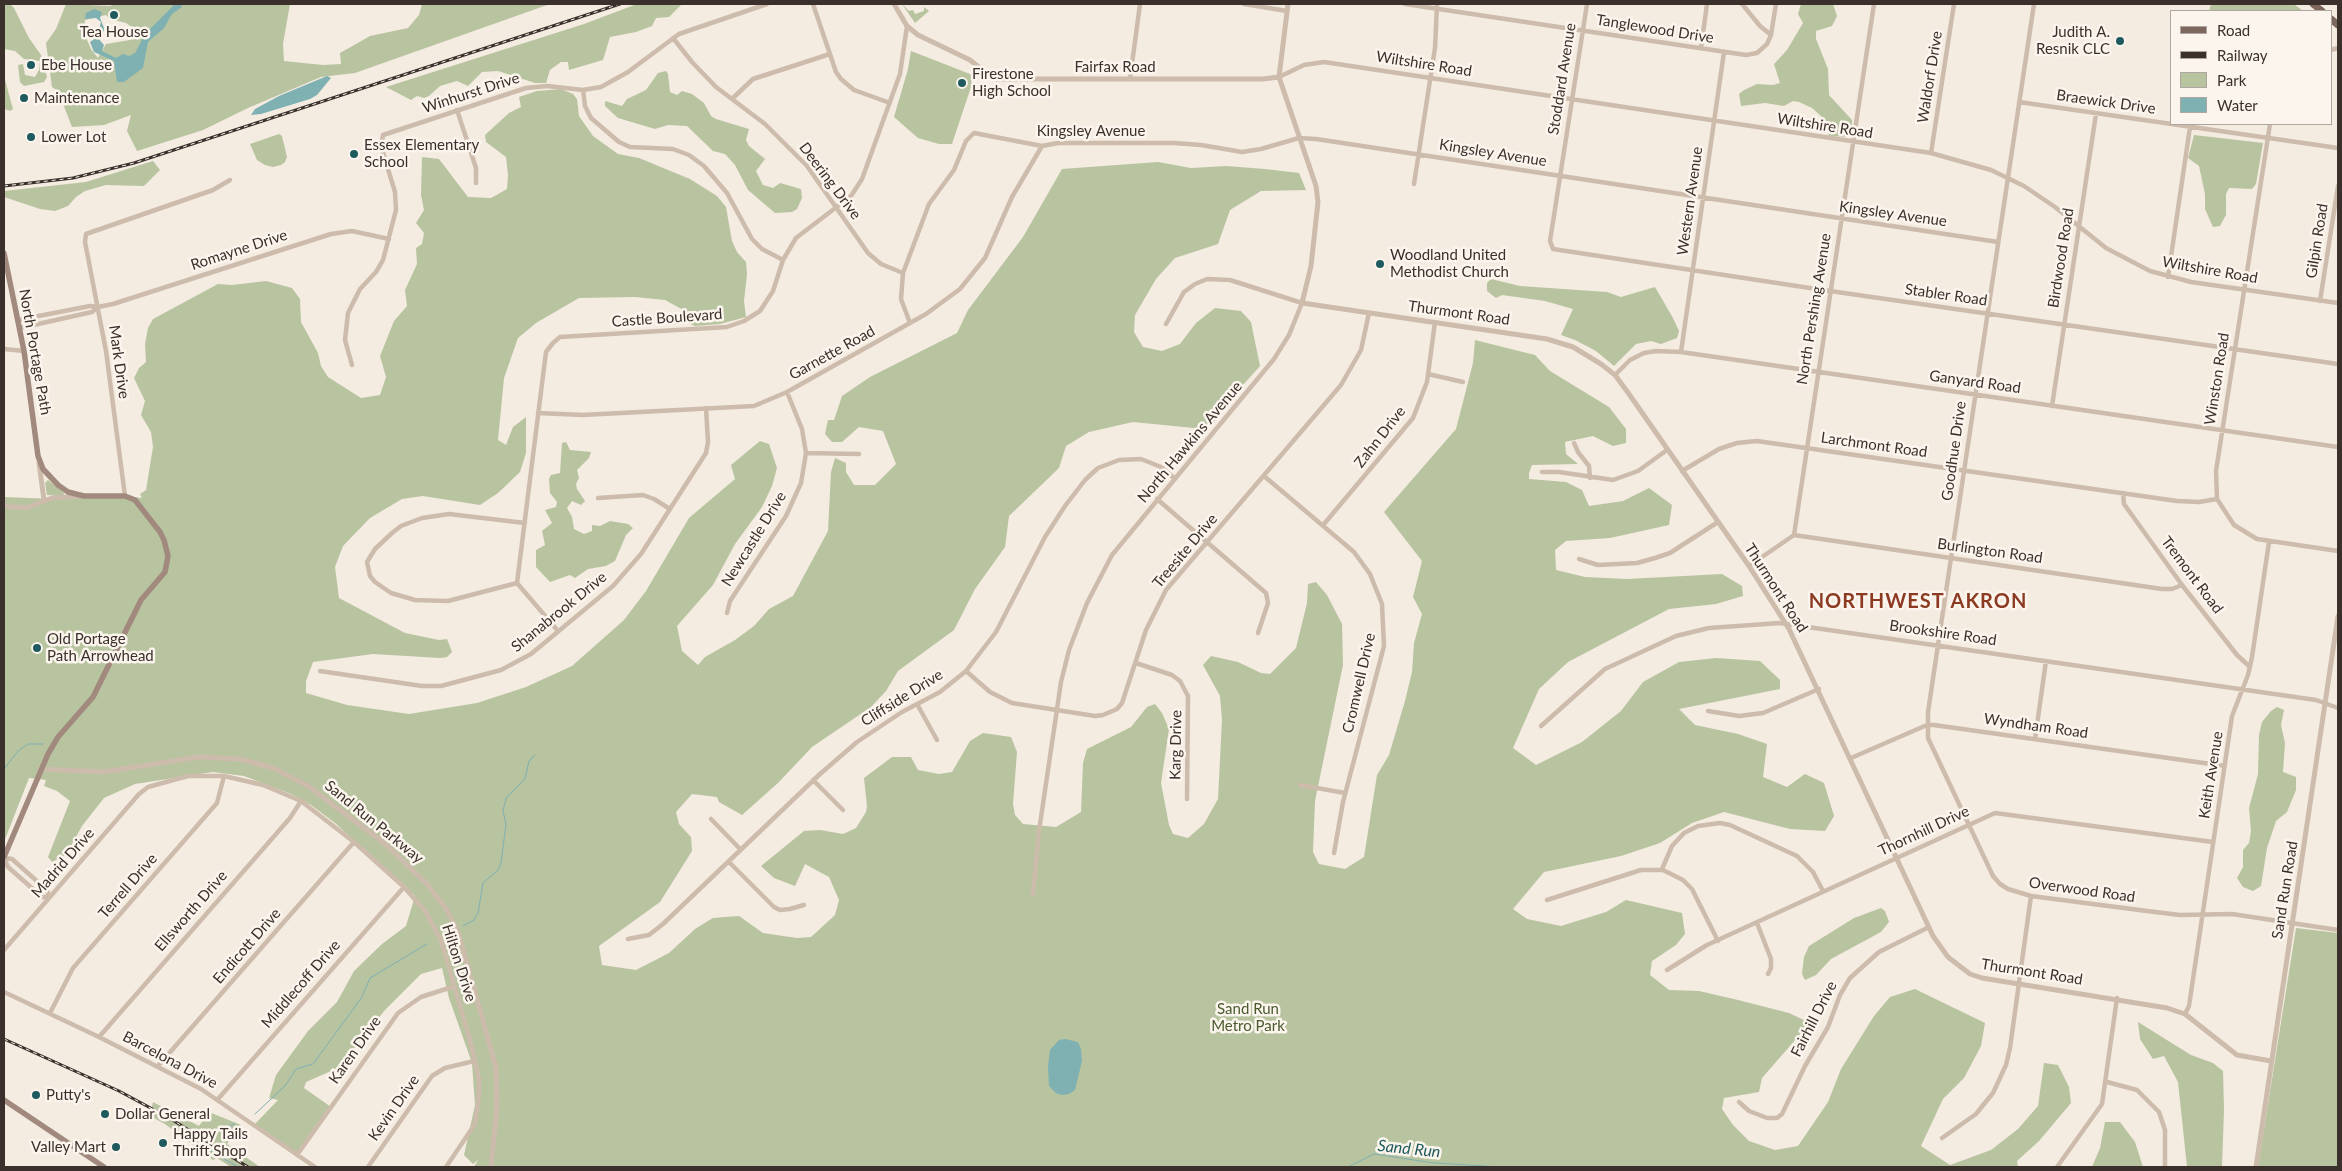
<!DOCTYPE html>
<html>
<head>
<meta charset="utf-8">
<style>
  body { margin:0 }
  #map { position:relative; width:2342px; height:1171px; overflow:hidden; background:#f4ebe1; font-family:Lato,sans-serif }
  canvas { display:block }
  .frame { position:absolute; inset:0; border:5px solid #3b302b; pointer-events:none }
  .legend { position:absolute; left:2170px; top:10px; width:162px; height:115px; box-sizing:border-box; background:#fbf5ee; border:1px solid #aea6a0; margin:0; padding:6px 9px; list-style:none; font-size:15px; color:#3b302b }
  .legend li { display:flex; align-items:center; gap:10px; height:25px }
  .legend b { width:25px; border:1px solid #aea6a0 }
</style>
</head>
<body>
<div id="map">
<canvas width="2342" height="1171"></canvas>
<div class="frame"></div>
<ul class="legend">
<li><b style="height:6px;background:#7d675c"></b>Road</li>
<li><b style="height:6px;background:#3b302b"></b>Railway</li>
<li><b style="height:14px;background:#b8c4a0"></b>Park</li>
<li><b style="height:14px;background:#7fb0b2"></b>Water</li>
</ul>
</div>
<script>
const ctx = document.querySelector('canvas').getContext('2d');
ctx.lineJoin = 'round';
function fill(path, color) {
  ctx.fillStyle = color;
  ctx.fill(path, 'evenodd');
}
function poly(rows) {
  const path = new Path2D();
  for (const r of rows) {
    path.moveTo(r[0], r[1]);
    for (let i = 2; i < r.length; i += 2) path.lineTo(r[i], r[i + 1]);
  }
  return path;
}
function strokePath(path, color, width, dash) {
  ctx.strokeStyle = color;
  ctx.lineWidth = width;
  ctx.lineCap = dash ? 'butt' : 'round';
  ctx.setLineDash(dash || []);
  ctx.stroke(path);
}
function write(font, color, halo, rows, align = 'center') {
  ctx.font = font + ' Lato,sans-serif';
  ctx.lineWidth = 5;
  ctx.setLineDash([]);
  ctx.textBaseline = 'middle';
  ctx.strokeStyle = halo;
  ctx.fillStyle = color;
  for (const [text, x, y, turn = 0] of rows) {
    ctx.save();
    ctx.translate(x, y);
    ctx.rotate((+turn || 0) * Math.PI / 180);
    ctx.textAlign = isNaN(turn) ? turn : align;
    if (halo) ctx.strokeText(text, 0, 0);
    ctx.fillText(text, 0, 0);
    ctx.restore();
  }
}
fill(poly([
  [4,4,10,4,14,8,29,38,41,55,47,77,44,82,24,86,20,82,18,65,23,64,25,75,35,77,39,70,40,61,24,59,15,51,4,49],
  [66,4,111,6,112,4,290,4,283,44,284,61,323,65,341,64,340,53,370,36,408,28,419,15,422,4,550,4,355,73,321,77,248,108,203,130,137,151,127,131,131,115,104,125,72,127,58,91,52,87,46,43,56,29],
  [106,15,110,19,126,23,140,33,130,40,106,44,98,58,91,49,84,33,85,20],
  [637,4,682,4,669,17,656,18,652,26,636,32,610,37,603,60,569,70,568,62,561,62,550,70,546,83,535,83,498,71,482,72,468,86,457,81,440,86,429,96,424,98,417,96,411,100,386,87,584,24],
  [902,4,909,11,913,10,915,14,924,11,924,7,929,11,915,23],
  [1801,4,1833,4,1837,16,1832,26,1816,31,1816,39,1828,69,1829,95,1852,120,1852,137,1829,136,1822,117,1812,108,1799,102,1793,101,1784,106,1765,103,1741,106,1739,94,1744,90,1757,84,1773,85,1780,83,1774,64,1787,50,1803,23,1798,14],
  [2211,4,2294,4,2303,11,2209,11],
  [911,51,970,74,972,77,971,87,952,144,939,144,918,138,894,117,908,69],
  [666,71,668,74,670,92,677,95,682,91,692,94,704,103,711,116,716,119,749,129,746,140,749,146,765,159,756,171,763,185,773,188,780,183,801,189,802,198,797,209,792,212,775,213,748,190,735,165,725,154,713,151,687,126,668,125,655,129,618,118,605,106,605,101,622,106,627,99,646,90,658,73],
  [4,76,13,109,10,111,4,109],
  [561,89,573,94,577,99,579,116,593,136,618,154,639,158,690,179,717,196,726,207,732,241,737,252,746,262,747,274,744,301,746,317,720,324,695,326,688,323,685,311,665,300,635,297,579,298,536,323,518,338,504,378,498,440,506,445,513,427,526,417,526,453,520,472,498,493,480,505,423,496,402,499,370,518,343,546,335,567,339,598,405,633,439,640,447,639,452,652,447,657,440,658,373,654,313,662,306,681,306,693,347,705,409,714,477,703,526,687,572,666,624,620,646,591,689,518,735,479,731,465,760,441,769,444,777,468,772,486,762,507,735,544,713,585,677,626,682,651,698,665,705,657,735,640,754,626,769,609,793,596,828,531,831,472,835,458,846,463,846,472,854,485,875,485,896,464,883,431,859,427,842,442,832,442,825,434,828,420,834,420,842,396,870,377,957,333,968,310,1023,237,1062,169,1158,162,1191,168,1226,166,1265,169,1299,173,1306,190,1261,191,1230,210,1218,244,1175,258,1156,279,1135,315,1134,332,1143,347,1162,351,1180,344,1196,323,1215,308,1241,311,1251,322,1260,366,1225,405,1216,420,1204,429,1133,422,1089,432,1066,446,1059,468,1009,516,1005,547,975,589,954,630,898,671,886,691,871,707,812,747,778,783,742,815,719,802,717,797,692,794,676,812,679,824,691,837,692,851,660,902,599,946,602,965,636,970,669,953,695,929,713,918,739,916,763,933,797,938,811,937,835,915,839,900,829,877,805,864,795,886,774,878,761,866,804,831,820,830,843,834,856,828,866,812,867,806,864,778,892,757,911,757,918,770,939,774,952,772,970,741,983,733,1011,737,1017,752,1013,804,1015,815,1023,824,1056,827,1081,812,1083,763,1087,749,1131,727,1147,707,1155,704,1162,713,1169,729,1161,783,1169,825,1173,834,1188,838,1204,824,1218,799,1222,720,1220,696,1203,665,1211,656,1238,662,1261,673,1270,674,1296,648,1307,603,1308,584,1316,582,1327,595,1342,624,1343,665,1315,801,1313,852,1319,864,1345,869,1364,857,1377,775,1389,755,1405,701,1412,672,1414,643,1422,614,1413,597,1422,561,1384,512,1456,429,1473,363,1475,340,1535,355,1550,371,1609,407,1626,429,1626,443,1613,446,1593,436,1565,442,1566,454,1578,464,1532,465,1529,473,1529,479,1566,482,1582,490,1589,506,1623,501,1649,488,1672,505,1669,525,1610,538,1566,541,1555,550,1556,570,1585,577,1627,579,1722,574,1742,586,1743,596,1716,604,1669,609,1568,662,1539,689,1513,748,1536,765,1582,742,1621,711,1643,682,1679,662,1716,658,1760,661,1780,680,1780,689,1679,709,1695,725,1738,734,1767,744,1763,777,1787,787,1805,774,1824,783,1834,816,1825,831,1790,829,1724,812,1692,823,1660,843,1621,856,1544,872,1513,909,1527,919,1561,926,1606,912,1626,900,1682,913,1685,934,1676,945,1652,961,1650,975,1669,990,1699,991,1738,1000,1789,1013,1810,1023,1762,1078,1759,1092,1724,1098,1722,1109,1733,1125,1749,1141,1775,1150,1798,1146,1828,1102,1841,1069,1874,1016,1890,997,1915,989,1985,1023,1981,1046,1964,1078,1943,1099,1921,1146,1950,1165,1991,1150,2018,1129,2038,1106,2044,1063,2058,1065,2069,1087,2071,1103,2039,1141,2017,1161,2018,1167,474,1167,478,1160,473,1164,464,1155,475,1105,472,1063,449,998,442,968,421,974,385,1010,338,1068,306,1082,304,1088,331,1107,297,1155,254,1125,278,1100,269,1098,276,1075,308,1031,337,1002,354,971,382,944,406,926,415,896,335,823,311,805,291,794,244,776,213,772,135,784,104,798,82,826,66,855,52,862,48,857,70,801,57,791,44,786,46,780,29,778,4,842,4,497,53,499,125,496,142,498,140,494,146,490,153,447,151,432,141,415,145,401,134,378,139,368,146,362,145,344,148,328,153,319,218,284,232,285,266,281,292,288,300,299,301,322,318,353,321,366,328,377,361,398,380,395,386,377,380,356,394,321,407,306,405,290,417,264,416,248,422,244,424,233,416,223,424,210,421,195,422,157,439,159,468,197,491,198,507,189,508,175,506,157,486,142,485,135,509,113,521,107,519,97,537,91],
  [279,134,282,136,287,157,285,162,281,165,273,167,265,165,257,160,250,144],
  [2194,135,2263,143,2256,184,2252,189,2229,188,2226,194,2226,215,2220,226,2213,227,2205,209,2205,194,2199,166,2188,158],
  [153,161,160,170,144,186,106,185,85,191,76,197,68,206,55,211,40,209,4,197,4,191,86,182],
  [1491,279,1520,286,1607,292,1621,297,1655,287,1673,318,1679,331,1677,338,1661,344,1651,341,1636,344,1614,366,1596,351,1575,340,1561,335,1573,309,1545,301,1502,295,1496,298,1487,291,1487,283],
  [566,442,570,450,591,452,589,458,577,470,579,478,576,484,577,489,585,501,581,505,572,501,567,508,572,517,574,529,584,534,592,531,592,525,600,526,610,521,628,524,633,528,626,535,615,561,606,566,588,569,575,578,570,575,550,582,536,567,536,550,545,545,542,531,552,523,545,510,556,507,557,502,550,493,549,479,551,475,560,473,562,443],
  [48,480,64,493,63,496,47,495,45,483],
  [2277,707,2284,710,2281,725,2285,743,2283,772,2296,777,2296,790,2287,812,2276,821,2267,848,2261,886,2253,891,2243,887,2237,878,2243,867,2243,850,2249,843,2251,831,2249,808,2258,774,2259,735,2262,722,2271,711],
  [1881,908,1885,911,1889,922,1881,932,1831,959,1816,975,1805,980,1802,974,1804,957,1809,946,1854,918],
  [2296,928,2338,933,2338,1167,2258,1167],
  [2138,1022,2191,1055,2213,1063,2223,1071,2224,1110,2222,1167,2187,1167,2178,1082,2164,1056,2153,1059,2140,1039],
  [153,1102,199,1126,209,1112,241,1125,227,1144,260,1167,231,1167,217,1158,213,1160,165,1124,150,1116],
  [2105,1122,2120,1122,2135,1142,2143,1167,2092,1167,2100,1148]
]), '#b8c4a0');
fill(poly([
  [175,4,181,4,182,7,172,14,164,28,148,42,143,68,124,82,117,82,114,61,94,52,90,42,97,37,101,22,96,18,85,19,86,13,94,9,102,12,100,18,104,28,104,31,98,38,104,45,102,51,116,58,123,54,129,56,135,53,145,34],
  [327,76,331,78,317,95,310,99,261,114,251,115,255,109,279,96],
  [1065,1039,1078,1042,1081,1049,1082,1061,1075,1090,1069,1094,1062,1095,1056,1093,1049,1086,1048,1066,1050,1050,1059,1040]
]), '#7fb0b2');
strokePath(poly([
  [4,769,18,751,28,744,43,744],
  [4,801,4,806],
  [463,926,474,920,478,913,483,883,498,870,501,863,506,824,503,811,506,798,525,779,529,761,535,755],
  [255,1114,285,1086,296,1069,313,1064,362,997,370,978,427,944],
  [212,1131,235,1124],
  [205,1143,205,1148,238,1167],
  [1348,1167,1374,1154,1434,1163,1501,1167]
]), '#7fb0b2', 1);
strokePath(poly([
  [813,4,836,72,841,79,854,90,890,103],
  [1244,4,1287,11],
  [1405,4,1746,55,1757,53,1767,44,1771,35,1776,4],
  [1587,4,1550,241,1553,249,1823,290,2338,364],
  [1742,4,1760,26,1771,35],
  [2034,4,1938,645,1928,712,1928,738,1993,876,2000,884,2008,889,2031,896,2147,911,2180,915,2232,914,2338,930],
  [673,38,692,62,716,87,765,124,807,166,868,253,881,264,903,273],
  [1701,48,1707,4],
  [2331,50,2338,48],
  [1279,77,1304,65,1324,62,1931,153,1991,170,2024,186,2055,207,2106,248,2150,271,2191,282,2338,303],
  [1130,79,1140,4],
  [583,90,585,106,591,118,619,142,630,147,673,149,689,155,704,166,727,193,752,239,762,249,783,260],
  [733,98,753,79,830,54],
  [2019,102,2338,148],
  [457,110,476,168,476,183],
  [2270,124,2216,471,2217,499,2234,525,2257,539,2338,551],
  [1931,153,1954,4],
  [1414,184,1435,48,1437,4],
  [2168,277,2190,127],
  [2320,301,2338,186],
  [18,320,90,306,98,307,113,304,331,234,352,231,389,239],
  [910,323,901,299,903,273,929,204,954,170,966,141,974,133,1042,146,1058,143,1174,143,1201,145,1242,152,1261,149,1299,138,1316,139,1998,242],
  [20,328,92,312,98,307],
  [4,349,24,351],
  [1681,352,1724,52],
  [352,365,345,340,348,313,360,289,376,272,383,260,396,210,395,192,381,146,383,135,526,88,547,86,583,90,601,87,628,72,679,34,767,4],
  [1428,374,1463,382],
  [1615,375,1630,360,1644,353,1656,351,1681,352,2338,447],
  [2052,406,2096,114],
  [538,413,583,415,754,406,787,392,926,314,960,289,985,258,1012,197,1042,146],
  [1574,443,1578,452,1589,466,1590,478],
  [806,453,859,454],
  [1682,471,1719,449,1737,443,1757,441,2177,501,2199,502,2217,499],
  [1542,472,1559,472,1613,480,1638,471,1667,450],
  [1264,476,1354,552,1370,574,1382,604,1384,646,1343,802,1334,853],
  [2123,493,2124,504,2182,585,2237,655,2250,667],
  [125,496,106,351,85,242,86,234,213,190,230,180],
  [598,498,643,495,654,499,670,509],
  [1157,499,1266,593,1268,603,1258,633],
  [1324,524,1413,418,1427,382,1435,322],
  [1794,535,2162,589,2172,589,2182,585],
  [1579,559,1598,565,1637,563,1655,558,1670,553,1718,522],
  [1749,566,1794,535,1874,4],
  [517,583,448,601,415,600,391,593,375,582,370,576,367,562,375,549,392,533,401,526,422,518,449,514,525,523],
  [727,613,730,601,786,516,801,483,806,453,802,429,787,392],
  [558,631,517,583,546,352,553,343,560,337,727,327,744,321,760,311,773,291,783,260,796,238,851,196,862,179,900,74,907,26],
  [1136,663,1172,675,1180,681,1188,696,1187,799],
  [320,671,422,686,441,686,501,670,531,654,613,586,641,554,706,453,708,442,706,408],
  [966,671,990,692,1012,703,1095,716,1103,715,1117,709,1122,703,1146,630,1166,590,1341,385,1361,350,1369,313],
  [917,704,937,740],
  [1708,711,1739,716,1763,713,1819,689],
  [1541,726,1605,669,1676,636,1709,628,1780,623,2316,700,2338,708],
  [2035,739,2046,661],
  [1851,758,1927,725,1934,725,2225,766],
  [813,780,843,810],
  [1300,785,1345,793],
  [711,819,741,850],
  [4,858,12,859,47,890,49,897],
  [4,858,8,867,42,897,49,897],
  [729,862,774,907,780,910,790,909,804,905],
  [1662,869,1672,846,1684,833,1698,826,1720,823,1730,825,1797,856,1813,872,1823,891],
  [1033,894,1039,831,1061,682,1069,650,1087,603,1112,555,1274,359,1289,335,1302,303,1230,280,1207,279,1195,284,1184,292,1166,324],
  [1547,900,1641,870,1663,870,1683,880,1692,889,1718,941],
  [1757,923,1771,959,1771,968,1768,974],
  [628,939,649,935,663,924,820,774,857,742,902,712,940,692,966,671,996,632,1045,537,1065,506,1085,480,1098,468,1119,460,1141,459,1161,467,1174,478],
  [4,950,139,794,148,787,188,776,224,776,263,785,301,801,354,842,404,887,425,911,441,940,471,1044,479,1079,479,1094,475,1124,446,1167],
  [1667,970,1707,945,1995,813,2213,842],
  [4,992,99,1037,201,1089,315,1167],
  [50,1013,73,968,217,803,224,776],
  [2185,1014,2189,1006,2232,716,2248,675,2252,657,2269,542],
  [99,1037,290,818,301,801],
  [158,1066,354,842],
  [2107,1082,2137,1090,2159,1112,2165,1130,2165,1167],
  [218,1099,404,887],
  [1739,1102,1749,1111,1767,1118,1777,1118,1782,1114,1805,1066,1828,1027,1840,995,1850,978,1879,952,1929,927],
  [1942,1138,1976,1114,1984,1104,1993,1093,2006,1065,2010,1048,2031,896],
  [297,1155,398,1013,421,997,455,986],
  [368,1167,432,1076,445,1068,474,1061],
  [2057,1167,2102,1104,2117,998]
]), '#cdbbac', 4.5);
strokePath(poly([
  [894,4,907,26,918,35,970,60,990,76,997,79,1263,79,1279,77],
  [1288,4,1279,77,1316,186,1318,202,1311,266,1302,303,1547,339,1573,347,1601,364,1615,375,1629,394,1749,566,1789,629,1933,936,1948,957,1970,974,1982,978,2167,1008,2185,1014,2237,1055,2271,1061],
  [39,463,44,500],
  [4,506,26,508,52,498,81,496],
  [40,769,104,772,198,757,240,759,273,768,308,786,384,843,427,884,447,910,459,935,496,1068,497,1107,491,1167],
  [2256,1167,2338,616]
]), '#cdbbac', 5);
strokePath(poly([
  [4,253,24,351,38,456,43,469,58,485,68,492,84,496,125,496,135,500,160,532,164,540,168,556,165,572,141,600,93,697,58,737,48,754,4,857],
  [4,1100,104,1167]
]), '#a18a7d', 5.5);
strokePath(poly([
  [2313,4,2322,11],
  [2331,19,2338,25]
]), '#7d675c', 7);
const rail = poly([
  [4,186,73,178,134,163,620,4],
  [4,1039,119,1091,171,1119,248,1167]
]);
strokePath(rail, '#3b302b', 3);
strokePath(rail, '#fbf5ee', 1, [4]);
for (const [x, y, r, color] of [
  [114,15,5,"#1f5a5e"],
  [2120,41,5,"#1f5a5e"],
  [31,65,5,"#1f5a5e"],
  [962,83,5,"#1f5a5e"],
  [24,98,5,"#1f5a5e"],
  [31,137,5,"#1f5a5e"],
  [354,154,5,"#1f5a5e"],
  [1380,264,5,"#1f5a5e"],
  [37,648,5,"#1f5a5e"],
  [36,1095,5,"#1f5a5e"],
  [105,1114,5,"#1f5a5e"],
  [163,1143,5,"#1f5a5e"],
  [116,1147,5,"#1f5a5e"]
]) {
  const dot = new Path2D();
  dot.arc(x, y, r, 0, 2 * Math.PI);
  ctx.fillStyle = color;
  ctx.fill(dot);
  strokePath(dot, '#fbf5ee', 2);
}
write('15px', '#3b302b', '#fbf5ee', [
  ["Tanglewood Drive",1655,29,9],
  ["Wiltshire Road",1424,64,9],
  ["Fairfax Road",1115,67],
  ["Waldorf Drive",1930,77,-81],
  ["Stoddard Avenue",1562,79,-81],
  ["Winhurst Drive",471,93,-18],
  ["Braewick Drive",2106,102,8],
  ["Wiltshire Road",1825,126,9],
  ["Kingsley Avenue",1091,131],
  ["Kingsley Avenue",1493,153,9],
  ["Deering Drive",830,181,53],
  ["Western Avenue",1690,201,-82],
  ["Kingsley Avenue",1893,214,8],
  ["Gilpin Road",2317,241,-81],
  ["Romayne Drive",239,250,-18],
  ["Birdwood Road",2061,258,-81],
  ["Wiltshire Road",2210,270,10],
  ["Stabler Road",1946,295,8],
  ["North Pershing Avenue",1814,309,-81],
  ["Thurmont Road",1459,313,8],
  ["Castle Boulevard",667,318,-4],
  ["North Portage Path",35,352,80],
  ["Garnette Road",832,353,-29],
  ["Mark Drive",119,362,82],
  ["Winston Road",2217,379,-81],
  ["Ganyard Road",1975,382,8],
  ["Zahn Drive",1380,437,-52],
  ["North Hawkins Avenue",1190,442,-50],
  ["Larchmont Road",1874,445,8],
  ["Goodhue Drive",1954,451,-82],
  ["Newcastle Drive",754,539,-58],
  ["Treesite Drive",1185,551,-50],
  ["Burlington Road",1990,551,8],
  ["Tremont Road",2192,575,53],
  ["Thurmont Road",1776,588,57],
  ["Shanabrook Drive",559,612,-39],
  ["Brookshire Road",1943,633,8],
  ["Cromwell Drive",1359,683,-77],
  ["Cliffside Drive",902,698,-32],
  ["Wyndham Road",2036,726,8],
  ["Karg Drive",1176,745,-89],
  ["Keith Avenue",2211,775,-81],
  ["Sand Run Parkway",374,822,39],
  ["Thornhill Drive",1924,831,-25],
  ["Madrid Drive",63,863,-49],
  ["Terrell Drive",128,886,-49],
  ["Overwood Road",2082,890,8],
  ["Sand Run Road",2285,890,-81],
  ["Ellsworth Drive",191,911,-49],
  ["Endicott Drive",247,946,-49],
  ["Hilton Drive",459,963,72],
  ["Thurmont Road",2032,972,9],
  ["Middlecoff Drive",301,984,-49],
  ["Fairhill Drive",1814,1019,-63],
  ["Karen Drive",355,1050,-55],
  ["Barcelona Drive",170,1060,28],
  ["Kevin Drive",394,1108,-55]
]);
write('15px', '#3b302b', '#fbf5ee', [
  ["Tea House",114,32,"center"],
  ["Judith A.",2110,32,"right"],
  ["Resnik CLC",2110,49,"right"],
  ["Ebe House",41,65],
  ["Firestone",972,74],
  ["High School",972,91],
  ["Maintenance",34,98],
  ["Lower Lot",41,137],
  ["Essex Elementary",364,145],
  ["School",364,162],
  ["Woodland United",1390,255],
  ["Methodist Church",1390,272],
  ["Old Portage",47,639],
  ["Path Arrowhead",47,656],
  ["Putty's",46,1095],
  ["Dollar General",115,1114],
  ["Happy Tails",173,1134],
  ["Thrift Shop",173,1151],
  ["Valley Mart",106,1147,"right"]
], 'left');
write('15px', '#4a5a2e', '#fbf5ee', [
  ["Sand Run",1248,1009],
  ["Metro Park",1248,1026]
]);
write('italic 16px', '#1f5a5e', '#fbf5ee', [
  ["Sand Run",1409,1149,6]
]);
ctx.letterSpacing = '1px';
write('bold 20px', '#8c3b22', '#fbf5ee', [
  ["NORTHWEST AKRON",1918,602]
]);
ctx.letterSpacing = '0px';
</script>
</body>
</html>
